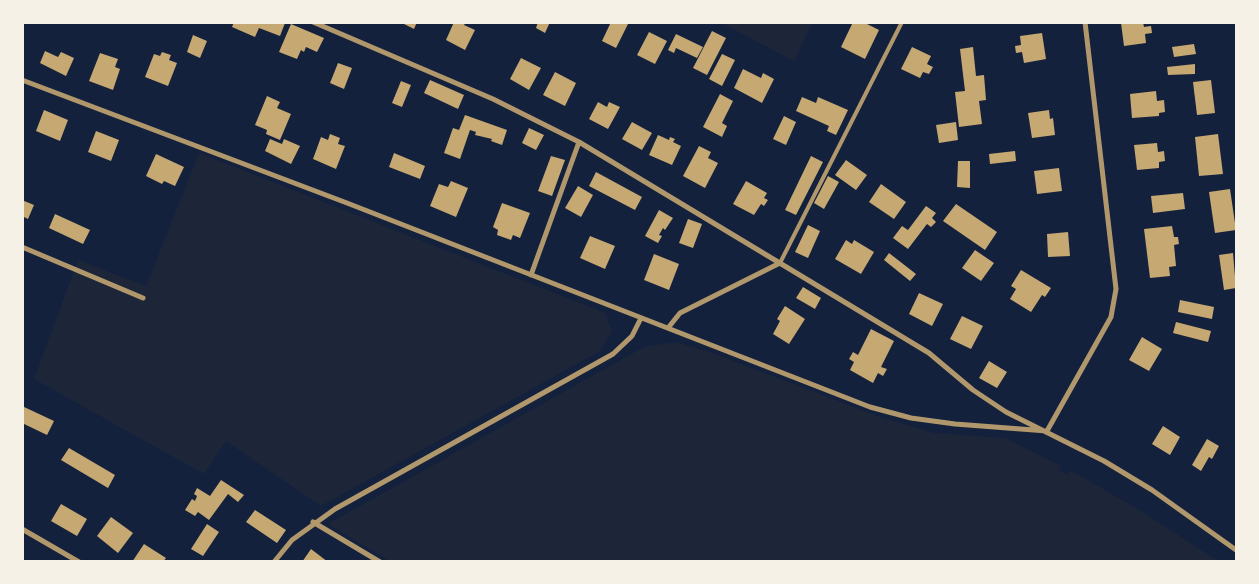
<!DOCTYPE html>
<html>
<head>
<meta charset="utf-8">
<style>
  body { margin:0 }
  #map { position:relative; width:1259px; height:584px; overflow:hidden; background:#14213d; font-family:"Libre Baskerville",serif }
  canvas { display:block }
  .frame { position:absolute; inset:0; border:24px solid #f6f1e7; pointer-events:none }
</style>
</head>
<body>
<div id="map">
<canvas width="1259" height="584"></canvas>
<div class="frame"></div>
</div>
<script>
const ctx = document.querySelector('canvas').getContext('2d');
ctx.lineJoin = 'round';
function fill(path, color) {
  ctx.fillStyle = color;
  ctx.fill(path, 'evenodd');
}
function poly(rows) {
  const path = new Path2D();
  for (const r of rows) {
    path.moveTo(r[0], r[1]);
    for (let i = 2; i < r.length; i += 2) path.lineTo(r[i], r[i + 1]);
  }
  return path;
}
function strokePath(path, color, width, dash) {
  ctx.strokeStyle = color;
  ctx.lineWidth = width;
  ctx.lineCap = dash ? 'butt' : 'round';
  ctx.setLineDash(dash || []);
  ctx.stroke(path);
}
fill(poly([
  [722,23,812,23,794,61],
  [199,153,605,313,612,331,600,351,321,506,226,441,204,474,34,379,78,260,146,286],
  [675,342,707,351,880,417,934,433,1005,438,1061,466,1059,471,1068,475,1070,470,1141,511,1218,561,391,562,328,524,644,347]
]), '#1d2539');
fill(poly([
  [234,22,284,22,285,23,280,36,259,28,255,37,232,27],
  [400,22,417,22,414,29],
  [454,22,466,22,464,25,475,30,465,50,446,40],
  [538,22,550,22,545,33,536,28],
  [611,22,629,22,616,48,602,41],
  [853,22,863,22,879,30,865,59,841,47],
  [1143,22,1144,27,1151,26,1152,33,1145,34,1146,43,1124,46,1121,23],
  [291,24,324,38,317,52,306,47,304,52,301,50,297,59,279,52],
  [712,31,726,38,707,75,693,68],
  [649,32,667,41,655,64,637,55],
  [1042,33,1046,59,1024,63,1022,52,1016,53,1015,46,1021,45,1020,36],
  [676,34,703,47,697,58,676,48,674,53,668,50],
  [193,35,207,41,200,58,187,52],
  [1194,44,1196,54,1174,57,1172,47],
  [912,47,931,56,927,64,933,67,929,74,923,72,920,78,901,69],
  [973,47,976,76,984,75,986,100,979,101,982,124,959,127,955,92,965,91,960,49],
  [45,51,58,57,61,52,74,58,66,76,40,63],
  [162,52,171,55,169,60,177,63,168,86,145,77,154,54,160,56],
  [100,53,118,59,115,67,120,69,113,90,89,81],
  [722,54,735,60,722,86,709,79],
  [521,58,541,68,529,90,510,79],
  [338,63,352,68,344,89,330,83],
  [1195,64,1195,74,1168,75,1167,67],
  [743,69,761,78,763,73,774,79,762,103,734,88],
  [555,72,576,83,565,106,543,95],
  [430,80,464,95,458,109,424,93],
  [1211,80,1215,113,1197,115,1193,82],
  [401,81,411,85,402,107,392,103],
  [1156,91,1157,101,1164,100,1165,112,1159,113,1159,116,1132,118,1130,94],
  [720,94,733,101,722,123,727,126,722,137,703,127],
  [267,96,280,102,277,108,291,114,280,140,266,134,267,130,255,125],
  [802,97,816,103,818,97,848,110,836,135,827,131,829,126,796,111],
  [598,102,607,107,609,102,620,107,608,129,589,119],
  [44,110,68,120,60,141,36,131],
  [1049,110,1050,119,1053,118,1055,135,1032,138,1028,113],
  [465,115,507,130,502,145,491,141,492,139,475,135,476,132,470,130,460,159,444,153,453,128,459,130],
  [784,116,796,122,786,145,773,139],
  [632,122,652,133,642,150,622,139],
  [956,122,958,140,939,143,936,125],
  [529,128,544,135,536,150,522,143],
  [96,131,119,140,111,161,88,152],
  [330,134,340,138,338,144,345,146,336,169,313,159,321,137,328,140],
  [1218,134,1223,174,1199,176,1195,137],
  [658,135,669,140,670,137,675,139,673,142,681,146,672,165,649,155],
  [270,139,282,144,284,139,300,146,291,164,265,151],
  [1157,143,1158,152,1164,151,1165,161,1159,162,1159,168,1137,170,1134,145],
  [699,146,711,152,708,158,718,163,705,188,683,176],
  [1015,151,1016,161,990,164,989,154],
  [394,153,425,166,420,179,389,167],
  [156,154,184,167,175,186,164,181,162,184,146,176],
  [551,156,565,160,552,196,538,191],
  [811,156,823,162,796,215,785,210],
  [846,160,867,175,856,190,835,175],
  [958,161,970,161,970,188,957,187],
  [1059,168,1062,191,1037,194,1034,171],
  [596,172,642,197,635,210,589,186],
  [828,176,839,182,824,209,814,203],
  [451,181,468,188,456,217,430,206,439,184,448,187],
  [746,181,767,193,764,198,768,200,764,206,761,204,754,215,733,204],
  [881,184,906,202,894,219,869,202],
  [578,186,593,195,581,217,565,208],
  [1230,189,1236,230,1215,233,1209,192],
  [1183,193,1185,209,1153,213,1151,196],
  [22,200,34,205,28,219,22,216],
  [502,203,530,213,520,238,513,235,511,240,497,235,498,230,493,227],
  [956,204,997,232,985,250,943,221],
  [926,206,936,213,932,218,936,222,931,227,927,224,908,249,893,238,902,226,908,230],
  [659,210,673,218,665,230,663,228,659,235,662,236,658,243,645,236],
  [55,214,90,230,83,244,49,228],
  [688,219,702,224,693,248,679,243],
  [808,225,820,231,808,258,795,252],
  [1172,226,1174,237,1178,237,1179,244,1174,245,1176,266,1169,267,1170,276,1150,278,1144,229],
  [1068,232,1070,256,1048,257,1047,234],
  [590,236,615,246,605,269,580,258],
  [846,240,852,244,854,240,874,252,861,274,835,259],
  [975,250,994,263,981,281,962,268],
  [889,253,916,274,910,281,884,260],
  [1233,253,1236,288,1224,290,1219,255],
  [654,254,679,264,669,290,644,280],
  [1021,270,1051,288,1045,297,1042,295,1031,312,1010,299,1016,289,1011,286],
  [803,287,821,298,815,309,796,298],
  [919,293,943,304,932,326,909,314],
  [1180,300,1214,307,1212,319,1178,312],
  [785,306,805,319,789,344,773,334,780,321,777,319],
  [962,316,983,326,971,349,950,339],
  [1176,322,1211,331,1208,342,1173,333],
  [871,329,894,341,881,367,887,369,883,376,878,373,873,383,850,370,854,362,849,359,853,352,858,355],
  [1142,337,1162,349,1149,371,1129,360],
  [989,361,1007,372,997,388,979,378],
  [22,406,54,421,47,435,22,423],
  [1163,426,1180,437,1170,455,1152,444],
  [1207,439,1219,446,1212,459,1209,457,1201,471,1192,465],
  [69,448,115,475,108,488,61,460],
  [221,480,244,495,238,502,228,494,209,520,198,512,195,516,185,510,192,499,195,501,197,496,194,494,197,488,210,496],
  [61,504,87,519,77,536,51,521],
  [255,510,286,530,277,543,246,522],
  [111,517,133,533,118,553,97,536],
  [207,524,219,532,203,556,191,549],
  [144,544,166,558,163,562,132,562],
  [311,549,328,562,302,562]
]), '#c6a872');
strokePath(poly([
  [780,263,902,22]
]), '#b1986c', 4);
strokePath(poly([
  [313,22,493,99,579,142,929,353,973,390,1006,412,1104,461,1152,490,1236,550],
  [22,80,347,203,870,407,911,418,955,424,1047,431],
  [22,247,143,298],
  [531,275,579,142],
  [668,328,680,313,780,263],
  [1047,431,1111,317,1116,289,1085,22],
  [313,522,380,562],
  [22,529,79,562],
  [274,562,292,540,335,509,613,354,632,336,641,318]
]), '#b1986c', 5);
</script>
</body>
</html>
